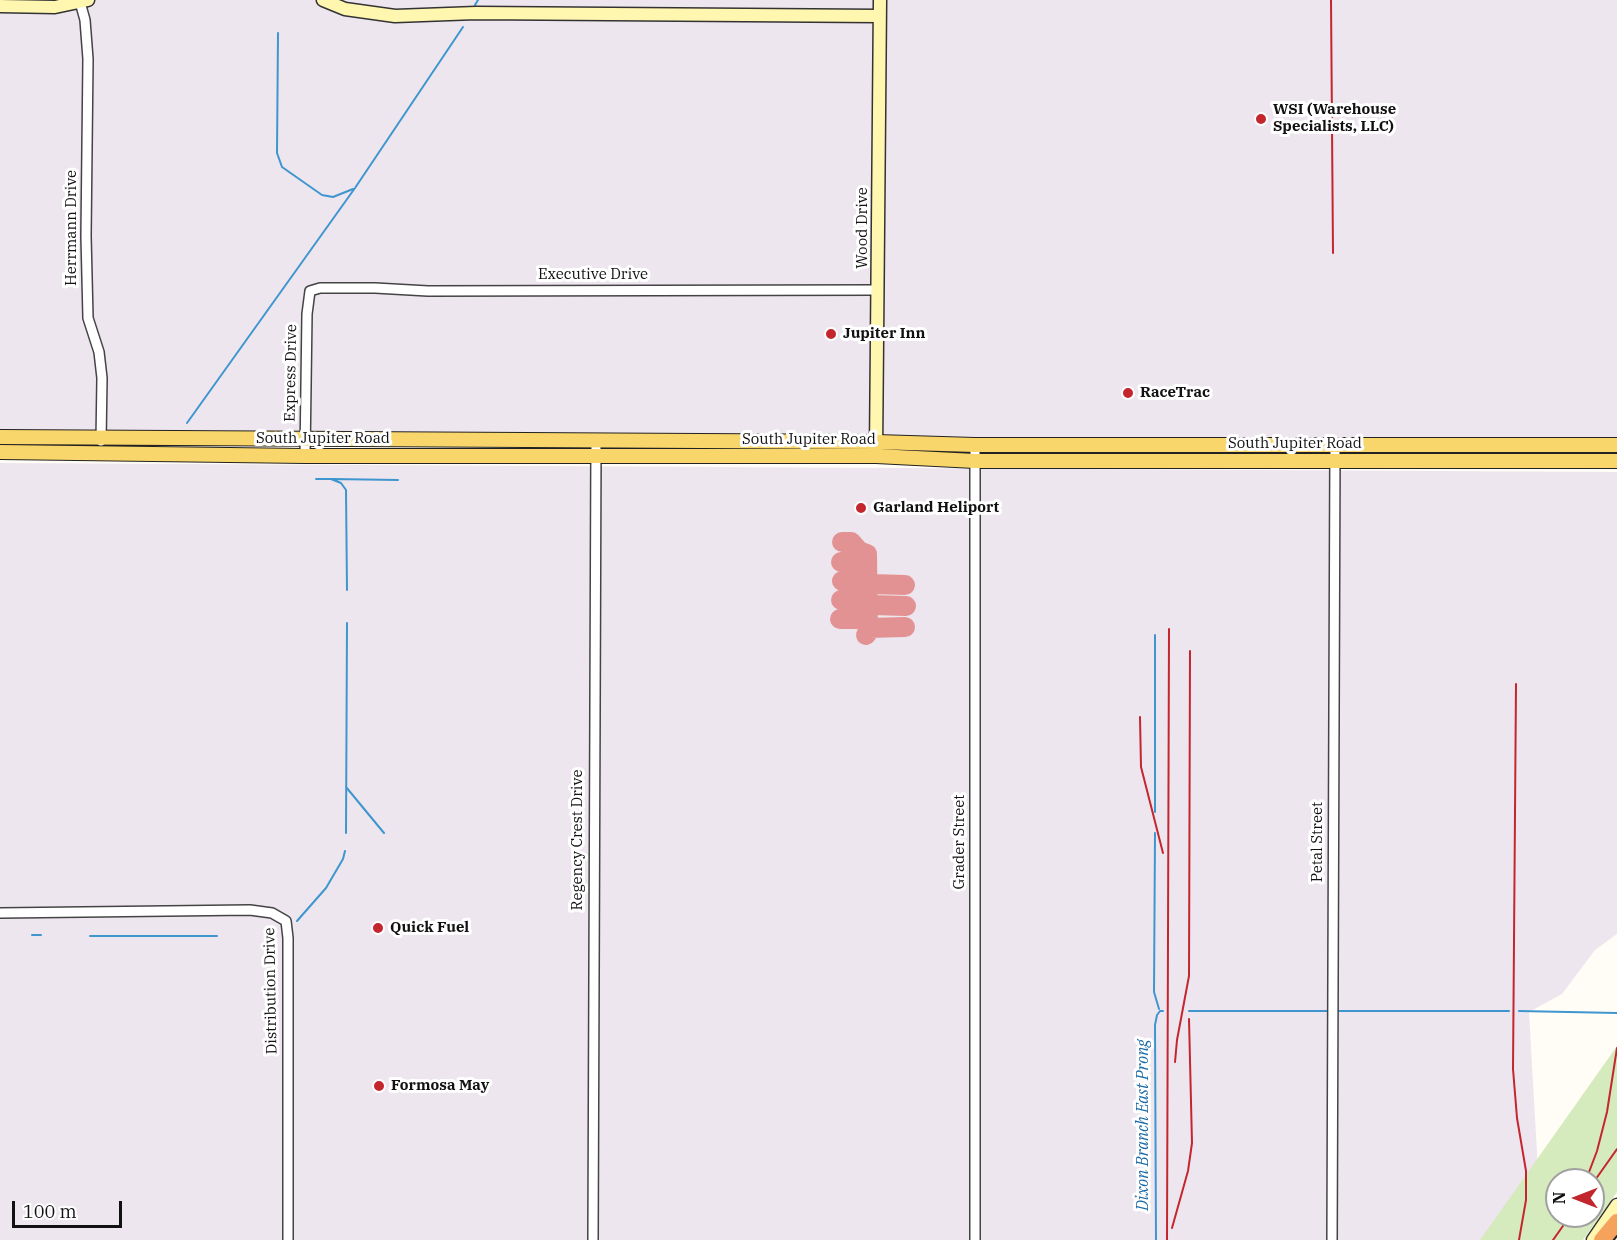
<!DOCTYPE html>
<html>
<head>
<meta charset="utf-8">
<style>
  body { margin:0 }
  #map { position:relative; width:1617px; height:1240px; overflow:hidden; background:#fffdf5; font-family:"IBM Plex Serif",serif }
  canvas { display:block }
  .north { position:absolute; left:1545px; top:1168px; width:60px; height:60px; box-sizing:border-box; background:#fff; border:2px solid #a0a0a0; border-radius:50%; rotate:270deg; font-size:16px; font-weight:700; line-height:24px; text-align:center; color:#111 }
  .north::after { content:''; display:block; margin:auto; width:21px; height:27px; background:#c4262e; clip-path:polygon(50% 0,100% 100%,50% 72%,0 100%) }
  .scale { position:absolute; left:12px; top:1201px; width:110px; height:27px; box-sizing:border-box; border:3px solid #111; border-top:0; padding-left:8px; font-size:18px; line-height:21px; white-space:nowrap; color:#111; -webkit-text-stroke:4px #fff; paint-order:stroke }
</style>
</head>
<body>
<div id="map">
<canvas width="1617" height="1240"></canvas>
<div class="north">N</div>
<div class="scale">100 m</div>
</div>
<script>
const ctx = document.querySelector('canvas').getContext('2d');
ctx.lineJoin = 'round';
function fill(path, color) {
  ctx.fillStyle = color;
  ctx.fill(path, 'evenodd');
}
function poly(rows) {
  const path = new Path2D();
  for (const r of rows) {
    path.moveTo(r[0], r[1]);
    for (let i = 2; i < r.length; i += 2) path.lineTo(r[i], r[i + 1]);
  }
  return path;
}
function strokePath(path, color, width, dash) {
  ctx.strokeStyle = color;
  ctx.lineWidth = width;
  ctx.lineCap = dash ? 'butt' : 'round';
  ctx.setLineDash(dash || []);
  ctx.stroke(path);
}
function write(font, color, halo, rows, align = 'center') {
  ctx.font = font + ' "IBM Plex Serif",serif';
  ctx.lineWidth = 6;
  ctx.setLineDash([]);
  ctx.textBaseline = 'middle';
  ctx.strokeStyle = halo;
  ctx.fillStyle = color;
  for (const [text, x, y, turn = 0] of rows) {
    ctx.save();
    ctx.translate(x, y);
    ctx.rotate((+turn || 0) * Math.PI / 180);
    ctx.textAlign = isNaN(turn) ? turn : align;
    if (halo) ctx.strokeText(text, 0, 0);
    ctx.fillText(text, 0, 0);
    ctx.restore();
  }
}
fill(poly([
  [0,0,1617,0,1617,440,1054,439,0,433],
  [0,463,1617,472,1617,934,1595,950,1562,994,1529,1012,1542,1240,0,1240]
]), '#eee6ef');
fill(poly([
  [1617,1046,1617,1192,1583,1240,1480,1240],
  [1557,1180,1593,1180,1593,1216,1557,1216]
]), '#d5ebbd');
strokePath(poly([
  [475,5,478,0],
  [278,33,277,153,282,167,322,195,333,197,353,189],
  [187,423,355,188,463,27],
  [316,479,331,479,341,483,346,490,347,590],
  [332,479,398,480],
  [346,787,384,833],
  [1155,812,1155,635],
  [346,833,347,623],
  [1155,833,1154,992,1159,1009],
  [297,921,326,888,343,859,345,851],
  [32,935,41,935],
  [90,936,217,936],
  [1189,1011,1327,1011],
  [1339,1011,1509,1011],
  [1519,1011,1617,1013],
  [1156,1240,1155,1025,1157,1015,1160,1011,1163,1011]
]), '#3f96cf', 2);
strokePath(poly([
  [842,542,851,542,859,551,867,554,868,632,866,635],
  [841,562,864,562,867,564],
  [842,581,865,580,867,583],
  [867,587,871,584,905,585],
  [841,600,864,600,867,602],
  [867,608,871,605,906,606],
  [840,619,865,619,868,622],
  [868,628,905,627]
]), '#e29292', 20);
const street = poly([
  [80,2,85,20,88,59,86,236,88,318,99,352,102,378,101,441],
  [975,445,975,1240],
  [305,456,307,314,310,291,320,288,375,288,428,291,877,290],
  [0,913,250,910,272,913,286,921,288,938,288,1240],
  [593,1240,596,441],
  [1332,1240,1335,444]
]);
const secondary = poly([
  [323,0,345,9,395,16,476,13,879,16],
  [0,6,55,7,88,0],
  [876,452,880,0],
  [1593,1240,1617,1205]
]);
const primary = poly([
  [0,437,876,442,975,445,1617,445],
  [0,452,305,456,876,456,975,461,1617,461]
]);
const highway = poly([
  [1602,1240,1617,1222]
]);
strokePath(street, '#444', 12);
strokePath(secondary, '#333', 15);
strokePath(primary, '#222', 16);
strokePath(highway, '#222', 20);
strokePath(street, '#fff', 9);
strokePath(secondary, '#fff6b0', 12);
strokePath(primary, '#f9d66b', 14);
strokePath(highway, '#f5a25d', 16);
strokePath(poly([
  [1331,0,1333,253],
  [1516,684,1513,1069,1517,1118,1526,1171,1526,1200,1519,1240],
  [1140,717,1141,767,1163,853],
  [1175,1062,1177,1040,1189,976,1190,651],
  [1586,1180,1597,1151,1607,1112,1617,1048],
  [1593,1183,1617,1149],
  [1172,1228,1188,1171,1192,1143,1189,1019],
  [1167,1240,1169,629],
  [1553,1240,1570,1216]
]), '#c4262e', 2);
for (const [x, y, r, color] of [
  [1261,119,6,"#c4262e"],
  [831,334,6,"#c4262e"],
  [1128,393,6,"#c4262e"],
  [861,508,6,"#c4262e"],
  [378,928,6,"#c4262e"],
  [379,1086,6,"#c4262e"]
]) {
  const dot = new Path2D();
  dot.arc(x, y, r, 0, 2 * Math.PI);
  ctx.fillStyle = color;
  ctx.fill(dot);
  strokePath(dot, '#fff', 2);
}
write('bold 15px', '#111', '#fff', [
  ["WSI (Warehouse",1273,110],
  ["Specialists, LLC)",1273,127],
  ["Jupiter Inn",843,334],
  ["RaceTrac",1140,393],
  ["Garland Heliport",873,508],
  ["Quick Fuel",390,928],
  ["Formosa May",391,1086]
], 'left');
write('15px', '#111', '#fff', [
  ["Herrmann Drive",72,228,-90],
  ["Wood Drive",863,228,-90],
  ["Executive Drive",593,275],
  ["Express Drive",291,373,-89],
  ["South Jupiter Road",323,439],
  ["South Jupiter Road",809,440],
  ["South Jupiter Road",1295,444],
  ["Regency Crest Drive",578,840,-90],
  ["Grader Street",960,842,-90],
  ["Petal Street",1318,842,-90],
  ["Distribution Drive",271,991,-91]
]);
write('italic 16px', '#1768a6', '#fff', [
  ["Dixon Branch East Prong",1143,1125,-90]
]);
</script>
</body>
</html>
